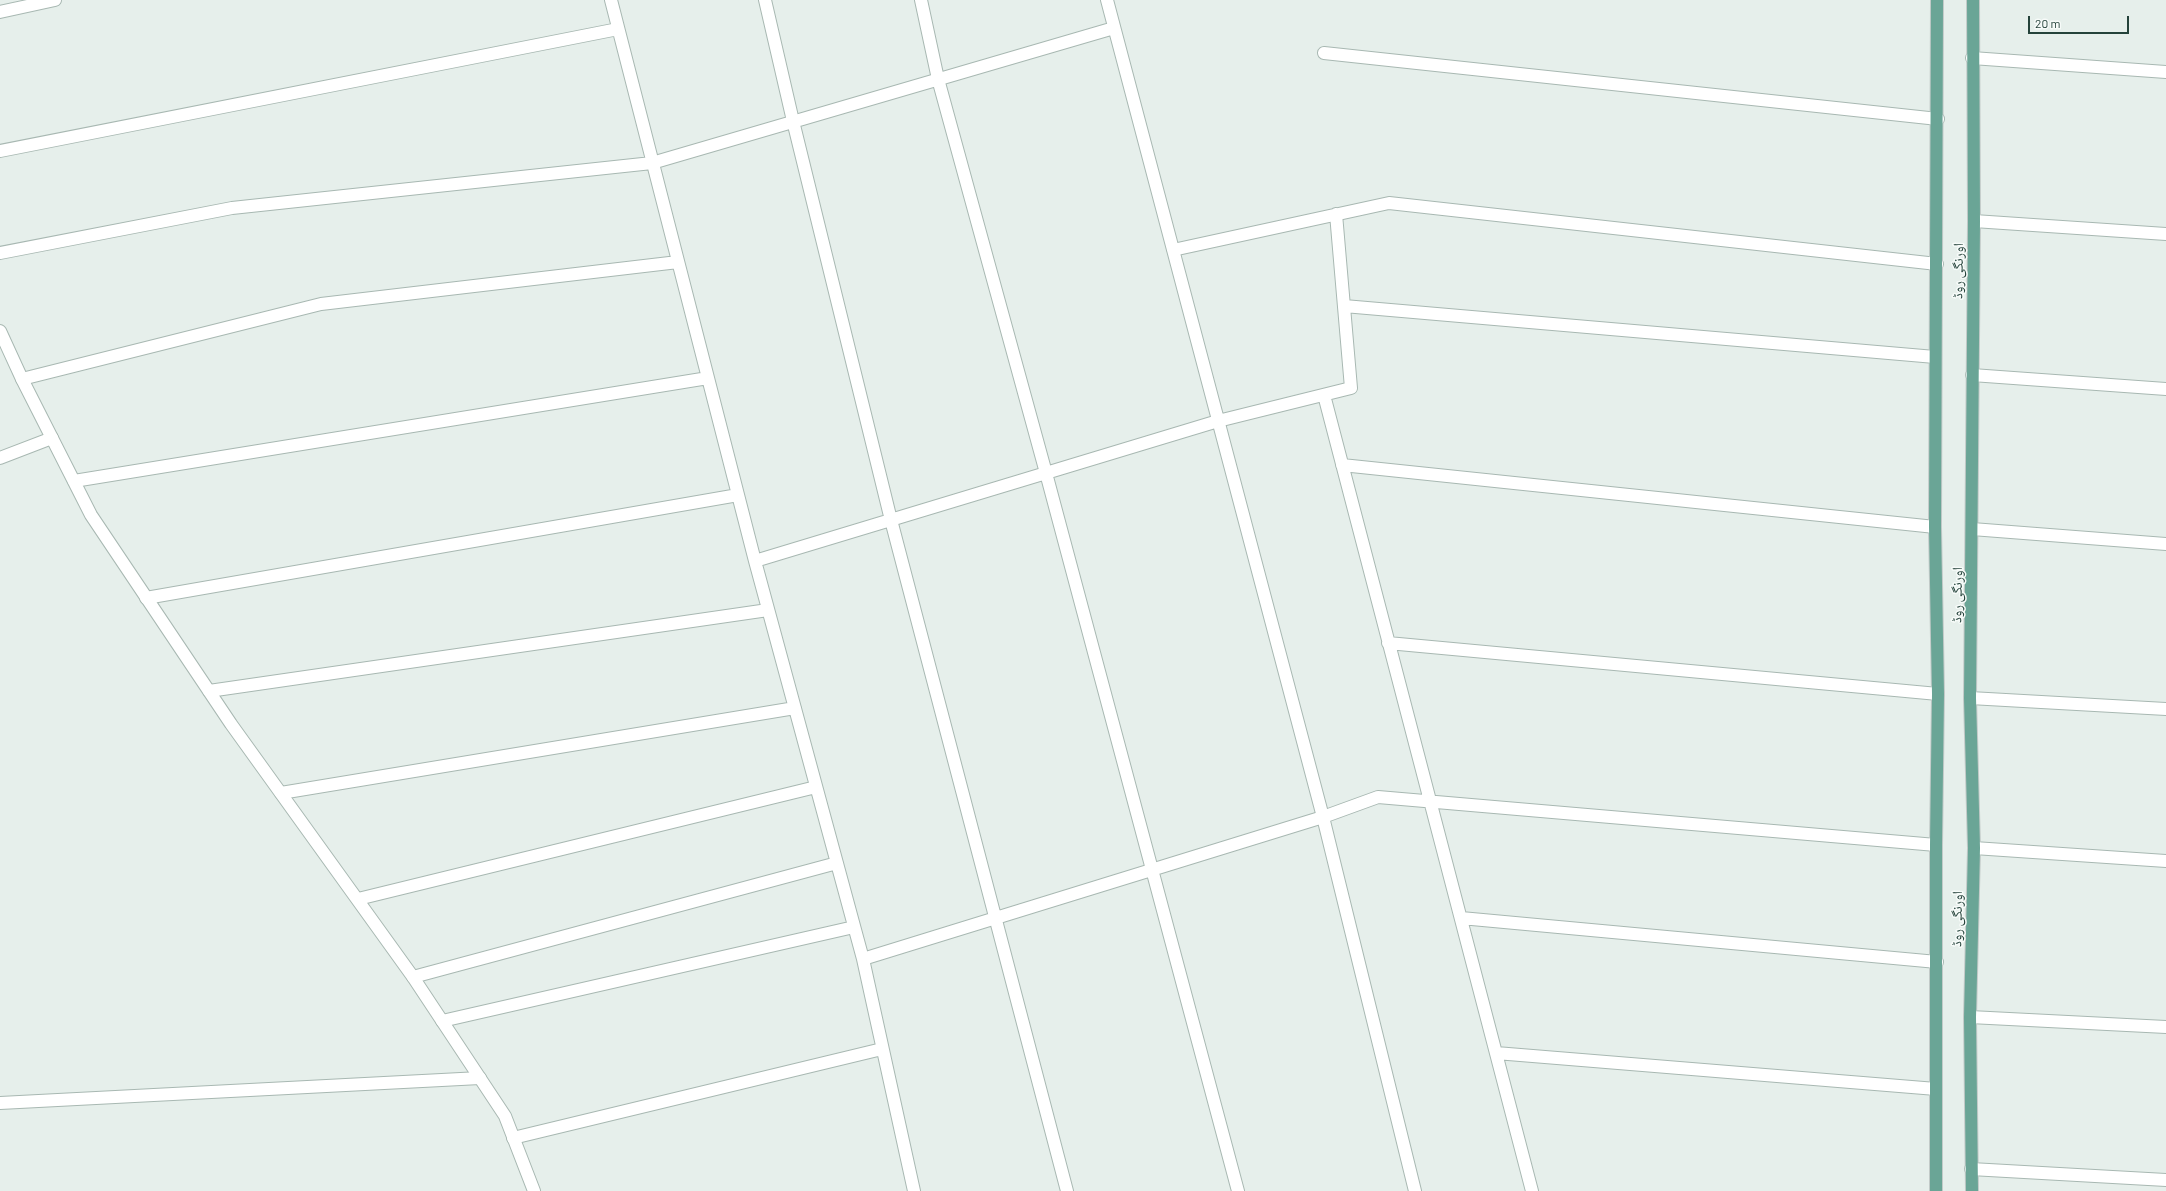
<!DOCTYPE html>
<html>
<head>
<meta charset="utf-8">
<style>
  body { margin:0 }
  #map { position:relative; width:2166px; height:1191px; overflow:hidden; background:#e6efeb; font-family:Barlow,sans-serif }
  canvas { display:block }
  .scale { position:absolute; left:2028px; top:16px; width:101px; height:18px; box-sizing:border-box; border:2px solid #24423a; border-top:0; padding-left:5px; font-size:12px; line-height:14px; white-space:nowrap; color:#24423a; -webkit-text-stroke:3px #f7fbf9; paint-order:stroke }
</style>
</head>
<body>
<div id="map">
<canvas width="2166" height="1191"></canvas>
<div class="scale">20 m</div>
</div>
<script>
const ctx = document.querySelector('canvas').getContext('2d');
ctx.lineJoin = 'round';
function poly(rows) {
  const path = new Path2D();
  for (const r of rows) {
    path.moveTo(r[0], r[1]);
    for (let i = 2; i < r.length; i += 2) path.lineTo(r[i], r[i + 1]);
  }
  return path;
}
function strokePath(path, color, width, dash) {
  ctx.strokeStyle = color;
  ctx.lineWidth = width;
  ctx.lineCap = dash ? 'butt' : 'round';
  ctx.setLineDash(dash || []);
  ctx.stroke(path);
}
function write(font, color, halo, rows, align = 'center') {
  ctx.font = font + ' Barlow,"Noto Naskh Arabic",sans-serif';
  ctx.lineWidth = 3;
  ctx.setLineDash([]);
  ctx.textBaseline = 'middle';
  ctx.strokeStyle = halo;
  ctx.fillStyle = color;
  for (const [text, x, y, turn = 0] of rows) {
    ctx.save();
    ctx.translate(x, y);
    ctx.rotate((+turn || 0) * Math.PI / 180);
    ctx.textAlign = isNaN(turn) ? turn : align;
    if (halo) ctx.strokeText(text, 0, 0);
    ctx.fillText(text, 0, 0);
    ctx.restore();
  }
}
const minor = poly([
  [611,0,755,561,863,959,914,1191],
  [765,0,793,121,891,520,1067,1191],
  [921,0,938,79,1046,473,1238,1191],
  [1107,0,1323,817,1415,1191],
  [0,12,55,0],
  [1324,53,1938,119],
  [1972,58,2166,72],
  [0,151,618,29],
  [1974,221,2166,234],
  [1173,250,1389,203,1937,264],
  [0,253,232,208,652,163,1114,28],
  [1344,306,1935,357],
  [1972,375,2166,389],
  [22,379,321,304,678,262],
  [1324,395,1532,1191],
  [0,458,52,438],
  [1342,465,1935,527],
  [74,481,708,378],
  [1972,529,2166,544],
  [755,561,1218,421,1351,388,1336,214],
  [146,598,738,495],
  [1388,643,1938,694],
  [209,691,768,610],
  [1970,698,2166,709],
  [281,793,795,708],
  [1974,848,2166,861],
  [358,899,816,787],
  [1461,918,1937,962],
  [863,959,1323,817,1378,797,1936,845],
  [413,977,837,863],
  [1970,1017,2166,1027],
  [442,1021,854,927],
  [1496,1053,1936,1089],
  [0,1103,480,1078],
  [513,1138,882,1049],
  [1971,1169,2166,1180]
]);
const tertiary = poly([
  [0,331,22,379,91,515,231,724,413,977,505,1116,534,1191]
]);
const primary = poly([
  [1936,1191,1936,845,1938,694,1935,527,1937,0],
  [1972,1191,1970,1017,1974,848,1970,698,1974,221,1973,0]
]);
strokePath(minor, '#a8b8b2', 14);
strokePath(tertiary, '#a8b8b2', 14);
strokePath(primary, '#c2cac8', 14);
strokePath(minor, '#fff', 12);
strokePath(tertiary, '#fff', 12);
strokePath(primary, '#6aa596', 12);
write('14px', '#24423a', '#f7fbf9', [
  ["اورنگی روڈ",1958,271,-89],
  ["اورنگی روڈ",1957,595,-89],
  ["اورنگی روڈ",1957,919,-89]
]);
</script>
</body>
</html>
